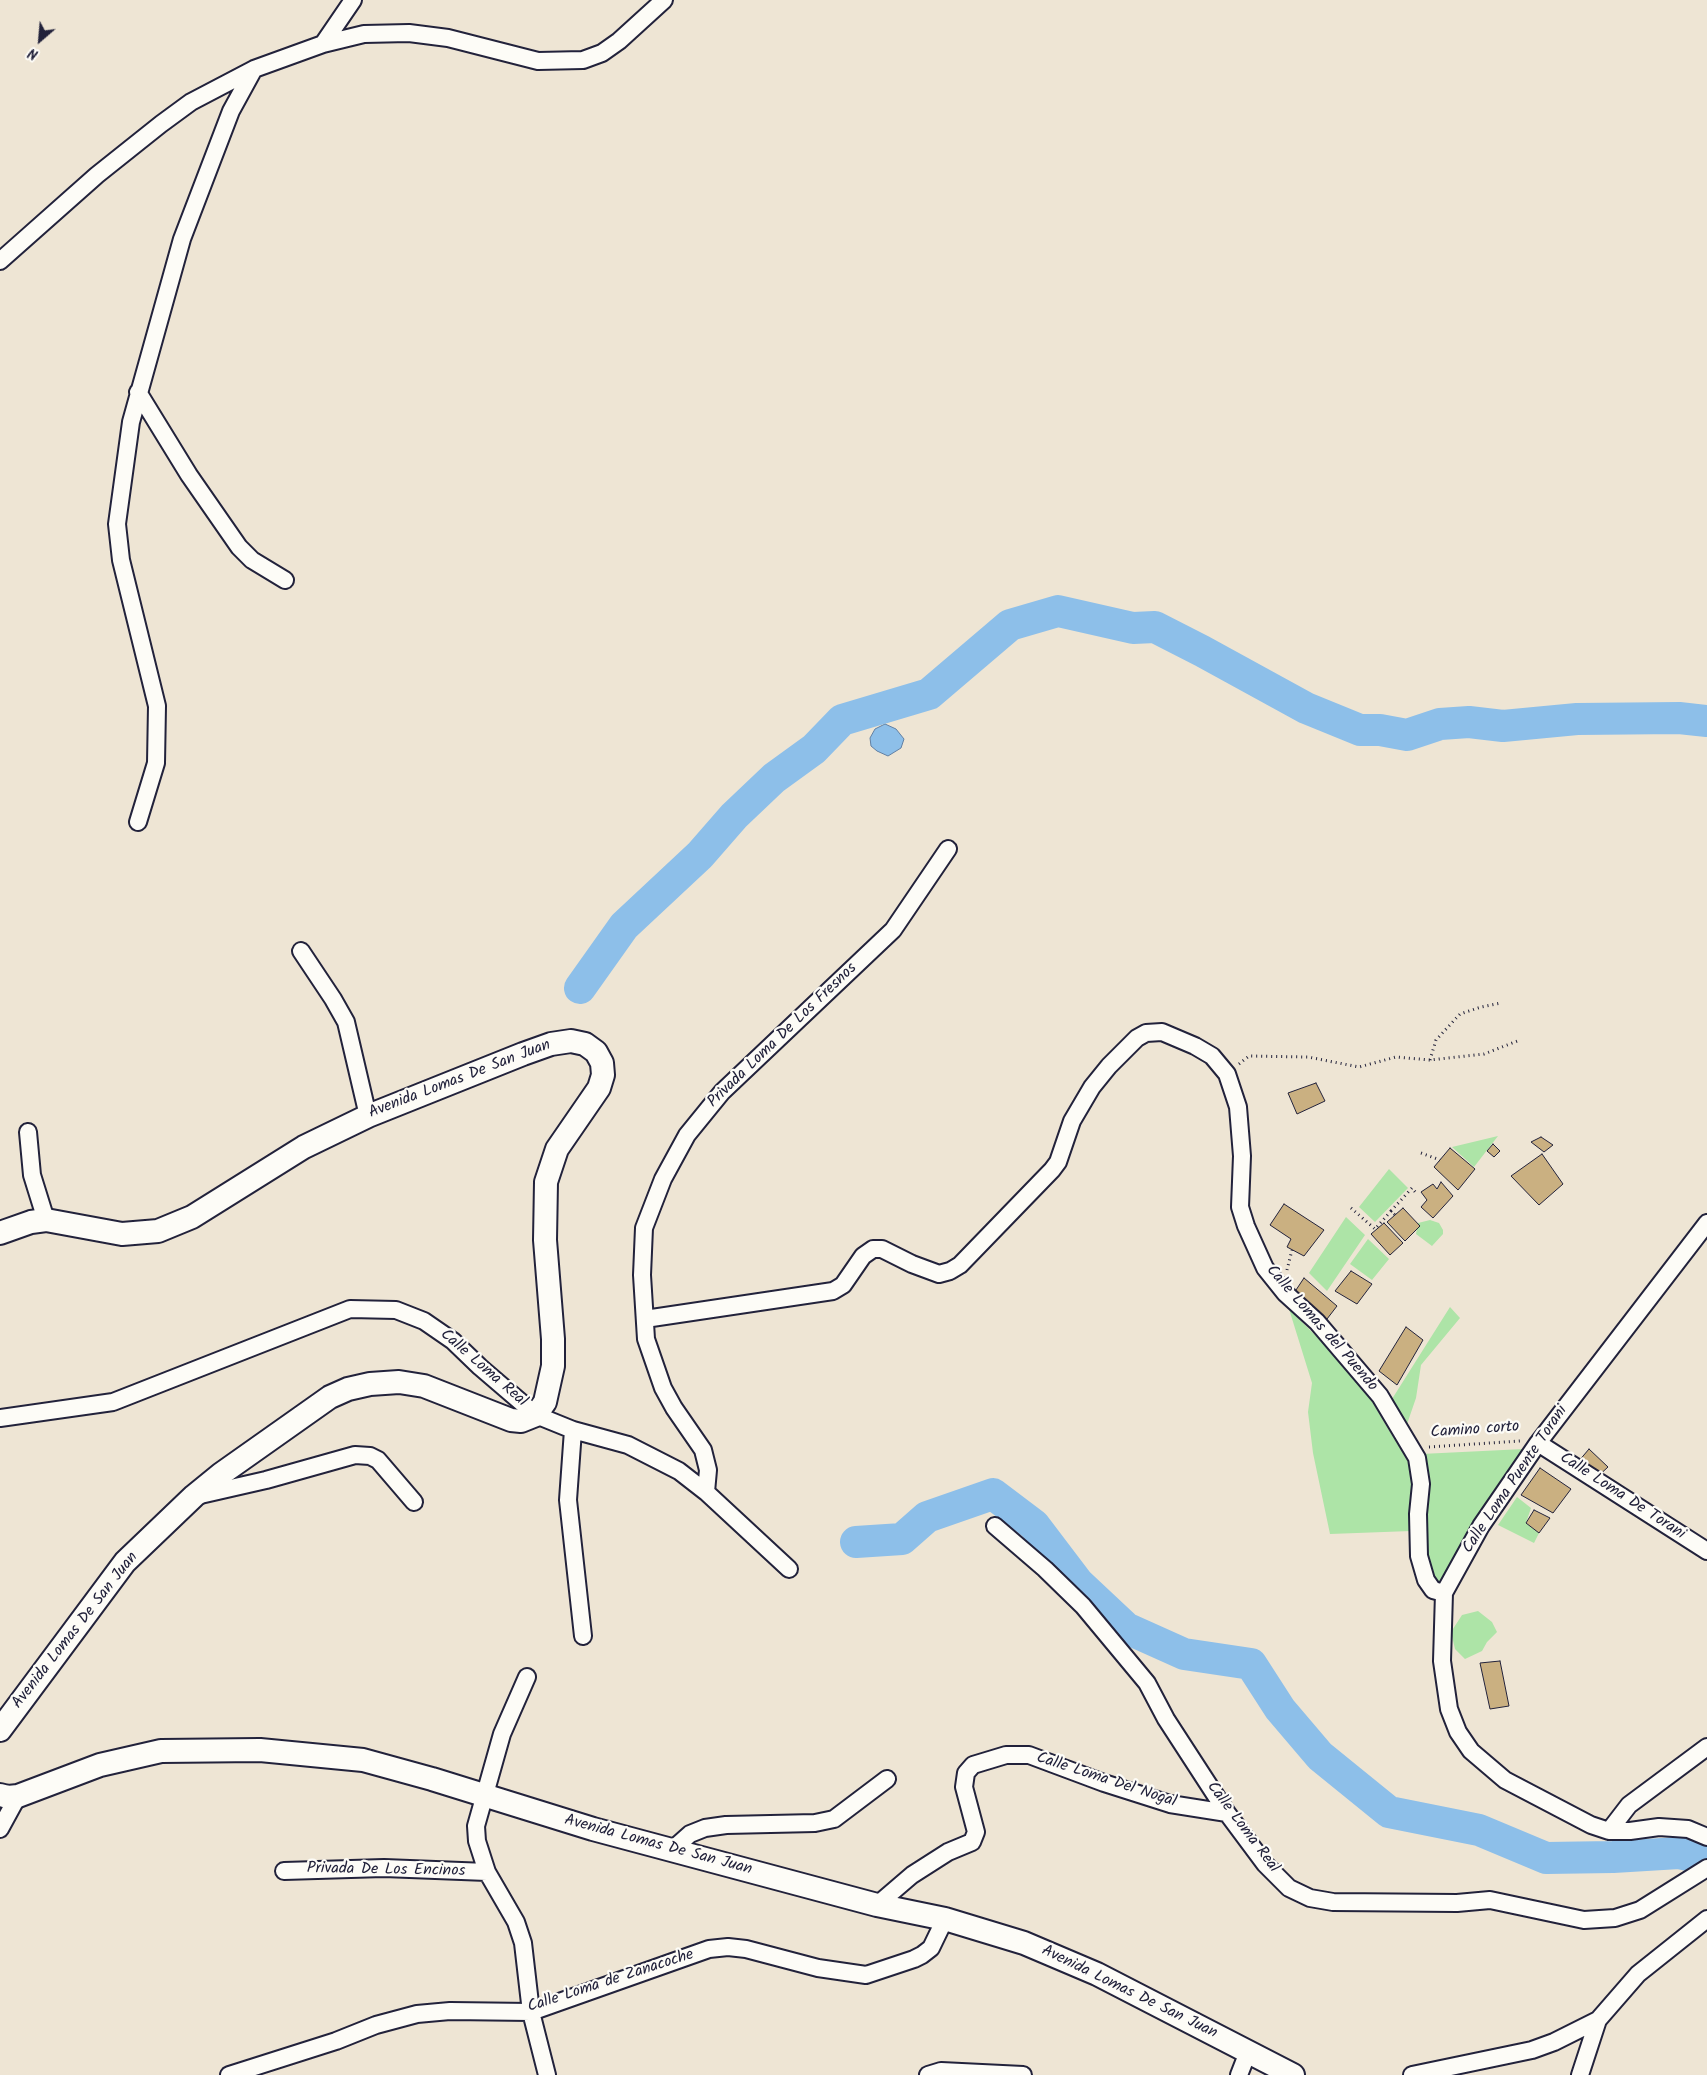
<!DOCTYPE html>
<html>
<head>
<meta charset="utf-8">
<style>
  body { margin:0 }
  #map { position:relative; width:1707px; height:2075px; overflow:hidden; background:#eee5d4; font-family:Kalam,sans-serif }
  canvas { display:block }
  .north { position:absolute; left:15px; top:15px; width:50px; height:50px; -webkit-text-stroke:4px #fdfcf7; paint-order:stroke; rotate:207deg; font-size:14px; font-weight:700; line-height:20px; text-align:center; color:#22223b }
  .north::after { content:''; display:block; margin:auto; width:18px; height:22px; background:#22223b; clip-path:polygon(50% 0,100% 100%,50% 72%,0 100%) }
</style>
</head>
<body>
<div id="map">
<canvas width="1707" height="2075"></canvas>
<div class="north">N</div>
</div>
<script>
const ctx = document.querySelector('canvas').getContext('2d');
ctx.lineJoin = 'round';
function fill(path, color) {
  ctx.fillStyle = color;
  ctx.fill(path, 'evenodd');
}
function poly(rows) {
  const path = new Path2D();
  for (const r of rows) {
    path.moveTo(r[0], r[1]);
    for (let i = 2; i < r.length; i += 2) path.lineTo(r[i], r[i + 1]);
  }
  return path;
}
function strokePath(path, color, width, dash) {
  ctx.strokeStyle = color;
  ctx.lineWidth = width;
  ctx.lineCap = dash ? 'butt' : 'round';
  ctx.setLineDash(dash || []);
  ctx.stroke(path);
}
function write(font, color, halo, rows, align = 'center') {
  ctx.font = font + ' Kalam,sans-serif';
  ctx.lineWidth = 4.5;
  ctx.setLineDash([]);
  ctx.textBaseline = 'middle';
  ctx.strokeStyle = halo;
  ctx.fillStyle = color;
  for (const [text, x, y, turn = 0] of rows) {
    ctx.save();
    ctx.translate(x, y);
    ctx.rotate((+turn || 0) * Math.PI / 180);
    ctx.textAlign = isNaN(turn) ? turn : align;
    if (halo) ctx.strokeText(text, 0, 0);
    ctx.fillText(text, 0, 0);
    ctx.restore();
  }
}
fill(poly([
  [1498,1136,1474,1167,1452,1147],
  [1389,1169,1408,1188,1375,1222,1359,1207],
  [1346,1217,1365,1235,1327,1291,1309,1273],
  [1430,1220,1439,1223,1443,1230,1443,1234,1432,1246,1416,1234,1418,1223],
  [1368,1239,1389,1259,1372,1280,1350,1264],
  [1450,1307,1460,1318,1421,1365,1416,1398,1406,1427,1392,1399],
  [1289,1309,1359,1379,1387,1427,1413,1469,1411,1531,1330,1534,1313,1453,1308,1412,1312,1383],
  [1524,1449,1438,1584,1427,1558,1423,1530,1421,1454],
  [1517,1497,1531,1508,1526,1523,1539,1533,1534,1543,1498,1525],
  [1478,1611,1492,1622,1497,1632,1487,1642,1482,1651,1465,1659,1455,1649,1451,1632,1462,1615]
]), '#ade4a7');
const water = poly([
  [885,724,896,729,904,739,901,748,888,756,877,751,871,746,870,738,875,729,885,724]
]);
fill(water, '#8dbfe9');
strokePath(water, '#6280a3', 1);
strokePath(poly([
  [580,988,624,926,700,855,734,816,774,778,814,749,842,720,929,694,1010,625,1058,611,1133,628,1155,627,1202,651,1306,708,1360,730,1380,730,1407,735,1440,724,1469,722,1503,726,1577,719,1679,718,1707,721],
  [856,1542,902,1539,927,1517,993,1494,1034,1525,1078,1583,1126,1628,1184,1654,1251,1664,1280,1709,1320,1756,1389,1812,1479,1830,1546,1858,1613,1857,1679,1853,1707,1859]
]), '#8dbfe9', 32);
const building = poly([
  [1316,1083,1325,1101,1297,1114,1288,1093,1316,1083],
  [1541,1137,1553,1145,1544,1152,1531,1142,1541,1137],
  [1493,1144,1500,1151,1494,1157,1487,1151,1493,1144],
  [1450,1148,1475,1169,1458,1190,1434,1167,1450,1148],
  [1542,1154,1563,1184,1539,1205,1511,1176,1542,1154],
  [1441,1182,1453,1196,1433,1218,1421,1207,1427,1200,1421,1192,1433,1184,1437,1189,1441,1182],
  [1284,1204,1324,1230,1304,1256,1287,1247,1291,1239,1270,1225,1284,1204],
  [1403,1208,1420,1226,1405,1241,1387,1222,1403,1208],
  [1384,1223,1403,1243,1390,1255,1371,1234,1384,1223],
  [1351,1271,1372,1284,1357,1304,1335,1291,1351,1271],
  [1304,1278,1337,1306,1327,1319,1294,1293,1304,1278],
  [1406,1327,1423,1340,1397,1385,1379,1371,1406,1327],
  [1589,1449,1608,1467,1595,1479,1578,1462,1589,1449],
  [1540,1468,1571,1489,1553,1513,1521,1495,1540,1468],
  [1534,1510,1550,1518,1539,1533,1526,1523,1534,1510],
  [1500,1661,1509,1706,1490,1709,1480,1663,1500,1661]
]);
fill(building, '#cab081');
strokePath(building, '#22223b', 1);
const minor = poly([
  [323,44,353,0],
  [0,261,97,175,161,124,191,102,254,69,323,44,364,34,409,33,448,38,538,61,583,60,602,53,619,41,664,0],
  [138,392,189,475,239,547,252,560,285,580],
  [138,822,156,763,157,706,121,560,117,524,131,422,182,239,231,111,254,69],
  [301,951,333,999,346,1022,368,1116],
  [28,1132,32,1175,46,1220],
  [1707,1223,1538,1443,1481,1526,1444,1593,1442,1661,1449,1709,1458,1732,1471,1751,1505,1780,1591,1825,1609,1831,1630,1831,1659,1827,1688,1829,1707,1837],
  [645,1319,833,1291,843,1285,863,1256,873,1249,882,1249,912,1264,939,1274,950,1271,960,1265,1052,1170,1058,1162,1072,1121,1092,1087,1109,1066,1137,1038,1146,1033,1162,1032,1195,1046,1212,1056,1227,1074,1238,1107,1242,1156,1240,1207,1246,1226,1265,1268,1285,1293,1317,1322,1380,1396,1417,1458,1421,1484,1418,1514,1419,1556,1426,1580,1433,1590,1444,1593],
  [0,1418,113,1402,350,1309,396,1310,424,1321,453,1341,480,1367,536,1415,573,1430,628,1445,679,1471,706,1492,789,1569],
  [573,1430,568,1500,583,1636],
  [1538,1443,1707,1551],
  [706,1492,708,1470,703,1450,674,1408,663,1388,646,1339,642,1275,644,1228,663,1179,687,1135,722,1092,893,930,948,849],
  [196,1496,266,1480,355,1455,370,1456,378,1460,414,1502],
  [995,1526,1045,1569,1083,1606,1147,1683,1166,1719,1227,1813,1265,1864,1289,1888,1310,1898,1333,1902,1457,1903,1490,1900,1584,1920,1615,1918,1640,1910,1707,1868],
  [527,1677,502,1734,476,1826,477,1841,487,1872,516,1922,523,1943,531,2012,547,2075],
  [0,1829,18,1796],
  [1609,1831,1629,1805,1707,1747],
  [672,1850,690,1834,705,1828,726,1825,815,1823,834,1819,887,1779],
  [284,1871,384,1868,487,1872],
  [877,1905,912,1875,948,1852,972,1842,976,1832,964,1787,966,1773,973,1765,1006,1755,1029,1755,1104,1783,1170,1804,1227,1813],
  [229,2075,336,2041,376,2025,417,2014,450,2011,531,2012,709,1949,728,1947,746,1949,818,1968,866,1975,914,1959,922,1955,931,1948,945,1919],
  [928,2075,941,2071,1023,2075],
  [1239,2075,1248,2052],
  [1412,2075,1532,2050,1554,2042,1598,2020],
  [1580,2075,1598,2020,1638,1974,1707,1919]
]);
const secondary = poly([
  [0,1233,31,1222,46,1220,122,1234,158,1231,192,1217,304,1147,368,1116,523,1054,551,1044,571,1041,585,1044,596,1052,602,1063,603,1075,599,1088,557,1149,546,1182,545,1240,553,1339,553,1366,545,1402,536,1415,521,1421,511,1420,424,1386,399,1382,370,1384,348,1389,330,1397,221,1474,194,1496,125,1562,0,1730],
  [0,1795,8,1797,18,1796,100,1765,161,1751,260,1750,363,1760,432,1779,593,1829,877,1905,945,1919,1024,1943,1097,1974,1293,2075]
]);
strokePath(minor, '#22223b', 20);
strokePath(secondary, '#22223b', 26);
strokePath(poly([
  [1430,1060,1436,1040,1460,1014,1481,1007,1501,1003],
  [1239,1064,1249,1056,1308,1057,1359,1067,1396,1057,1430,1060,1484,1054,1520,1040],
  [1421,1153,1440,1160],
  [1351,1208,1375,1229,1391,1211,1395,1215],
  [1391,1211,1412,1188,1416,1193],
  [1287,1270,1292,1250],
  [1429,1447,1520,1441]
]), '#22223b', 3, [1, 4]);
strokePath(minor, '#fdfcf7', 16);
strokePath(secondary, '#fdfcf7', 22);
write('16px', '#22223b', '#fdfcf7', [
  ["Privada Loma De Los Fresnos",783,1036,-44],
  ["Avenida Lomas De San Juan",460,1080,-21],
  ["Calle Lomas del Puendo",1321,1329,49],
  ["Calle Loma Real",483,1369,41],
  ["Camino corto",1475,1431,-4],
  ["Calle Loma Puente Torani",1516,1480,-56],
  ["Calle Loma De Torani",1622,1497,33],
  ["Avenida Lomas De San Juan",76,1631,-52],
  ["Calle Loma Del Nogal",1106,1781,18],
  ["Calle Loma Real",1242,1828,53],
  ["Avenida Lomas De San Juan",658,1846,15],
  ["Privada De Los Encinos",386,1871,1],
  ["Calle Loma de Zanacoche",611,1982,-18],
  ["Avenida Lomas De San Juan",1129,1993,26]
]);
</script>
</body>
</html>
